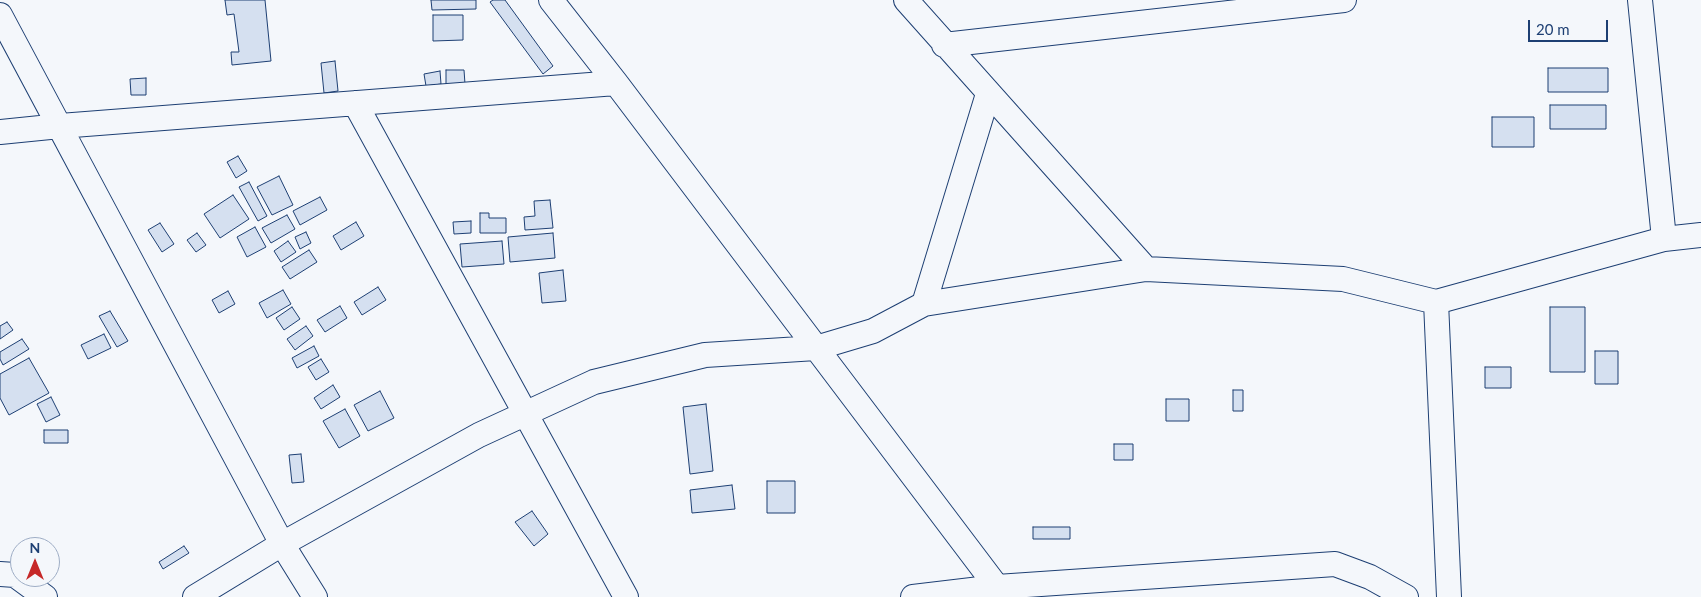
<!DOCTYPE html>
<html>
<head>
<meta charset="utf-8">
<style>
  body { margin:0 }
  #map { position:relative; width:1701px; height:597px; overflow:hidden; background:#f4f7fb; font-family:Lato,sans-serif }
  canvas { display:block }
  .north { position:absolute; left:10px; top:537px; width:50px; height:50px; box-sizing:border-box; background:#f4f7fb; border:1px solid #9eadc5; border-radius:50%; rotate:0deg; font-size:14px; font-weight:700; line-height:20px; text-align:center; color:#1d3f73 }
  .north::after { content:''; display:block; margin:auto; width:18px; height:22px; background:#c62828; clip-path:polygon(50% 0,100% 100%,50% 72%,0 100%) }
  .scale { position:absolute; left:1528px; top:20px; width:80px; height:22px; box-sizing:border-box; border:2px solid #1d3f73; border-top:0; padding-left:6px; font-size:15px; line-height:18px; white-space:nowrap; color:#1d3f73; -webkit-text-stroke:4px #f4f7fb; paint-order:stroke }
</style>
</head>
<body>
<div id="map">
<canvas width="1701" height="597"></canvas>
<div class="north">N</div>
<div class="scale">20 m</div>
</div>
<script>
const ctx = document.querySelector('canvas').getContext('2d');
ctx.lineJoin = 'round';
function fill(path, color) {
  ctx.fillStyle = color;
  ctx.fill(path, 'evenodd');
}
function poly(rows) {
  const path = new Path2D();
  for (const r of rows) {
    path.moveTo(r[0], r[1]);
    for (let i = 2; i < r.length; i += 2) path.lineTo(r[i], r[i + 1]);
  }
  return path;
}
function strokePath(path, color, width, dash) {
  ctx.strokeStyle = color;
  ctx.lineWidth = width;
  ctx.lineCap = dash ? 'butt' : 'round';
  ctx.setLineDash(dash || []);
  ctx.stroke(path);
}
const building = poly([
  [225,0,265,0,271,61,232,65,231,52,239,52,234,14,227,15,225,0],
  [431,0,476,0,476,9,432,10,431,0],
  [493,0,505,0,553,66,543,74,490,2,493,0],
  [433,15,463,15,463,40,433,41,433,15],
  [335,61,338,91,324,93,321,63,335,61],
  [1548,68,1608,68,1608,92,1548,92,1548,68],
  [446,70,464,70,465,84,446,84,446,70],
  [440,71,441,84,426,86,424,74,440,71],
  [146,78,146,95,131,95,130,79,146,78],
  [1550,105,1606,105,1606,129,1550,129,1550,105],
  [1492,117,1534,117,1534,147,1492,147,1492,117],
  [238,156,247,171,236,178,227,162,238,156],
  [279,176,293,205,272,215,257,187,279,176],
  [249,182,267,216,258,221,239,187,249,182],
  [233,195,249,219,220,238,204,214,233,195],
  [320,197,327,210,300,225,293,211,320,197],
  [550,200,553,228,525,230,524,217,535,216,534,201,550,200],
  [480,213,489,213,489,218,506,218,506,233,480,233,480,213],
  [287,215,295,229,271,243,262,228,287,215],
  [471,221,471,233,454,234,453,222,471,221],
  [356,222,364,236,341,250,333,236,356,222],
  [160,223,174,244,162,252,148,230,160,223],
  [255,227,266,247,247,257,237,237,255,227],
  [306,232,311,243,300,249,295,237,306,232],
  [197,233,206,245,196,252,187,240,197,233],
  [553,233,555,258,510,262,508,237,553,233],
  [288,241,296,252,281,262,274,251,288,241],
  [502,241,504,264,462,267,460,244,502,241],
  [309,250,317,262,290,279,282,267,309,250],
  [563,270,566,301,542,303,539,273,563,270],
  [378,287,386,300,362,315,354,302,378,287],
  [283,290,291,304,267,318,259,303,283,290],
  [228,291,235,304,219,313,212,300,228,291],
  [340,306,347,318,325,332,317,320,340,306],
  [292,307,300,319,284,330,276,318,292,307],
  [1550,307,1585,307,1585,372,1550,372,1550,307],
  [110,311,128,341,117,347,99,316,110,311],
  [7,322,13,330,0,339,0,326,7,322],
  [306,326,313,336,295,350,287,339,306,326],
  [104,334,111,348,88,359,81,345,104,334],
  [22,339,29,349,3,365,0,359,0,352,22,339],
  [314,346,319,356,297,368,292,358,314,346],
  [1595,351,1618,351,1618,384,1595,384,1595,351],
  [29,358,49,393,9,415,0,398,0,374,29,358],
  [321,359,329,372,316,380,308,367,321,359],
  [1485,367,1511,367,1511,388,1485,388,1485,367],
  [333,385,340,397,321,409,314,398,333,385],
  [1233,390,1243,390,1243,411,1233,411,1233,390],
  [380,391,394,418,368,431,354,405,380,391],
  [51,397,60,415,46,422,37,404,51,397],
  [1166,399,1189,399,1189,421,1166,421,1166,399],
  [706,404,713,471,690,474,683,407,706,404],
  [345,409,360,436,339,448,323,421,345,409],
  [44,430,68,430,68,443,44,443,44,430],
  [1114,444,1133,444,1133,460,1114,460,1114,444],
  [301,454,304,482,292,483,289,455,301,454],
  [767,481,795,481,795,513,767,513,767,481],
  [732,485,735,509,692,513,690,490,732,485],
  [532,511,548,534,534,546,515,522,532,511],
  [1033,527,1070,527,1070,539,1033,539,1033,527],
  [184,546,189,553,163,569,159,562,184,546]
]);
fill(building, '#d5e0f0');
strokePath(building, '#1d3f73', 1);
const minor = poly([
  [551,0,616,83,997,587],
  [906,0,1146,269],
  [1640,0,1664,239],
  [0,15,282,544,315,597],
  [944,45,1344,0],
  [355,103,626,597],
  [0,132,60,126,616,83],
  [1436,302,1449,597],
  [924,304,1146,269,1343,279,1436,302,1664,239,1701,235],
  [0,574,15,575,45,597],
  [195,597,282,544,479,435,594,382,705,355,816,348,873,331,924,304,988,94],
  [913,597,997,587,1335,564,1370,577,1406,597]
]);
strokePath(minor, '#1d3f73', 26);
strokePath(minor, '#f4f7fb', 24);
</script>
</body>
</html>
